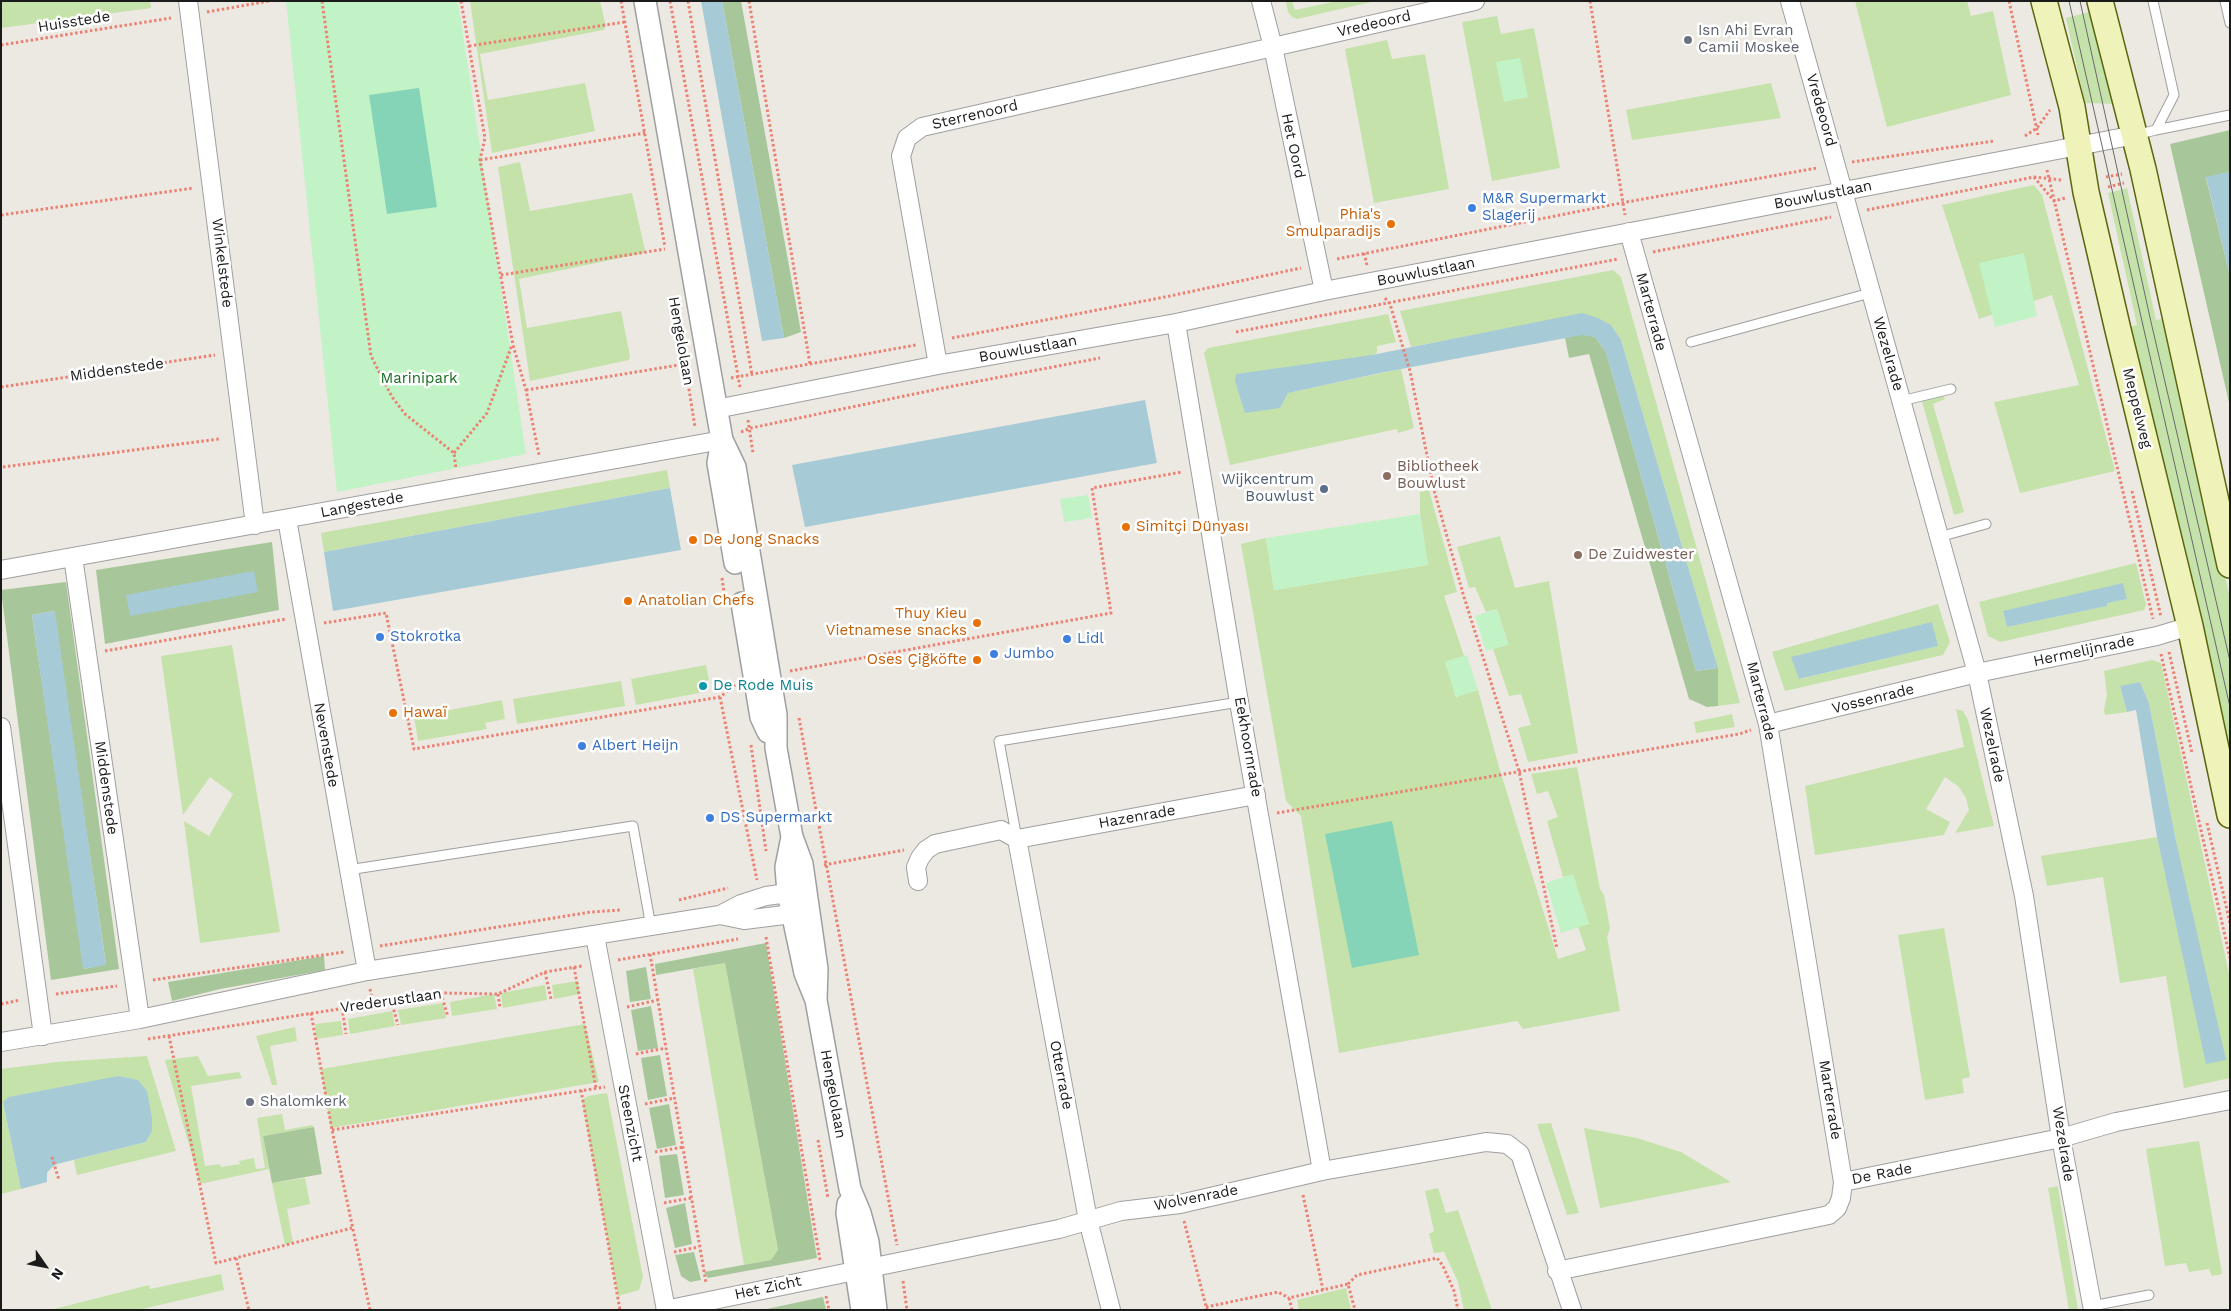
<!DOCTYPE html>
<html>
<head>
<meta charset="utf-8">
<style>
  body { margin:0 }
  #map { position:relative; width:2231px; height:1311px; overflow:hidden; background:#ece9e2; font-family:"Work Sans",sans-serif }
  canvas { display:block }
  .frame { position:absolute; inset:0; border:2px solid #1b1b1b; pointer-events:none }
  .north { position:absolute; left:20px; top:1241px; width:50px; height:50px; -webkit-text-stroke:4px #fff; paint-order:stroke; rotate:123deg; font-size:14px; font-weight:700; line-height:20px; text-align:center; color:#1b1b1b }
  .north::after { content:''; display:block; margin:auto; width:18px; height:22px; background:#1b1b1b; clip-path:polygon(50% 0,100% 100%,50% 72%,0 100%) }
</style>
</head>
<body>
<div id="map">
<canvas width="2231" height="1311"></canvas>
<div class="frame"></div>
<div class="north">N</div>
</div>
<script>
const ctx = document.querySelector('canvas').getContext('2d');
ctx.lineJoin = 'round';
function fill(path, color) {
  ctx.fillStyle = color;
  ctx.fill(path, 'evenodd');
}
function poly(rows) {
  const path = new Path2D();
  for (const r of rows) {
    path.moveTo(r[0], r[1]);
    for (let i = 2; i < r.length; i += 2) path.lineTo(r[i], r[i + 1]);
  }
  return path;
}
function strokePath(path, color, width, dash) {
  ctx.strokeStyle = color;
  ctx.lineWidth = width;
  ctx.lineCap = dash ? 'butt' : 'round';
  ctx.setLineDash(dash || []);
  ctx.stroke(path);
}
function write(font, color, halo, rows, align = 'center') {
  ctx.font = font + ' "Work Sans",sans-serif';
  ctx.lineWidth = 5;
  ctx.setLineDash([]);
  ctx.textBaseline = 'middle';
  ctx.strokeStyle = halo;
  ctx.fillStyle = color;
  for (const [text, x, y, turn = 0] of rows) {
    ctx.save();
    ctx.translate(x, y);
    ctx.rotate((+turn || 0) * Math.PI / 180);
    ctx.textAlign = isNaN(turn) ? turn : align;
    if (halo) ctx.strokeText(text, 0, 0);
    ctx.fillText(text, 0, 0);
    ctx.restore();
  }
}
fill(poly([
  [1,1,150,1,151,8,1,28],
  [470,1,600,1,606,27,603,30,480,54,488,100,585,83,595,131,492,153],
  [1286,1,1292,1,1295,10,1337,1,1376,1,1297,19,1292,17,1288,12],
  [1855,1,1967,1,1971,16,1993,11,2011,95,1887,127],
  [2093,11,2115,104,2085,103,2066,18],
  [1497,16,1501,34,1534,28,1560,168,1492,181,1462,22],
  [1387,40,1392,59,1425,54,1449,189,1374,203,1345,49],
  [1771,83,1781,118,1632,140,1626,110],
  [520,162,530,211,632,193,645,250,644,253,519,279,527,328,621,311,630,356,629,360,530,381,498,167],
  [2034,185,2042,195,2115,471,2020,493,1994,402,2079,385,2052,295,1979,319,1942,205],
  [2127,188,2156,320,2166,318,2230,598,2230,775,2128,327,2137,325,2108,193],
  [1613,270,1621,277,1740,703,1718,706,1718,668,1621,340,1611,325,1582,314,1411,347,1400,311],
  [1388,314,1396,342,1377,346,1377,353,1287,393,1401,369,1414,428,1398,433,1397,429,1230,465,1204,353,1208,348],
  [1943,395,1945,399,1933,404,1964,512,1954,515,1922,401],
  [667,470,670,488,324,552,321,533],
  [1429,490,1457,592,1444,596,1464,656,1445,662,1456,697,1478,690,1499,767,1558,959,1586,950,1578,927,1589,924,1573,875,1563,877,1547,821,1558,817,1548,791,1537,794,1531,774,1577,767,1600,889,1604,895,1610,928,1607,937,1620,1011,1523,1029,1517,1021,1339,1053,1301,816,1286,801,1241,544,1266,538,1274,590,1428,565,1420,514,1420,492],
  [1500,536,1515,588,1549,581,1578,753,1528,762,1518,728,1531,725,1521,694,1509,696,1493,649,1508,644,1497,609,1486,612,1475,587,1469,588,1457,547],
  [2136,563,2146,605,2144,610,2000,642,1988,636,1979,602],
  [2126,599,2106,603,2106,606,2007,627,2003,612],
  [1938,604,1950,642,1943,655,1785,691,1772,652],
  [1931,623,1937,646,1800,679,1792,657],
  [232,645,280,932,200,943,184,821,209,836,233,794,210,777,183,815,161,656],
  [2152,660,2161,663,2230,978,2230,1078,2184,1088,2166,976,2120,983,2103,877,2047,886,2041,856,2157,837,2186,970,2176,841,2149,703,2140,682,2120,687,2127,712,2105,715,2104,710,2107,694,2104,671],
  [706,665,709,680,697,683,699,693,636,705,631,679],
  [621,681,625,706,517,724,513,699],
  [502,700,505,719,485,723,487,729,418,741,414,717],
  [1956,709,1963,711,1968,720,1994,826,1955,833,1969,810,1966,798,1959,787,1945,777,1926,809,1950,822,1944,835,1815,855,1805,786,1964,747],
  [1732,714,1735,727,1696,733,1694,722],
  [1944,928,1970,1077,1962,1079,1964,1093,1925,1100,1898,935],
  [725,963,778,1251,771,1260,744,1265,693,969],
  [578,981,580,994,554,999,552,985],
  [545,985,547,1000,503,1008,501,993],
  [494,994,497,1009,452,1016,450,1002],
  [443,1003,446,1018,401,1025,398,1010],
  [392,1011,395,1026,350,1034,348,1019],
  [341,1021,343,1035,316,1039,315,1024],
  [585,1024,599,1082,331,1128,321,1069],
  [295,1027,297,1041,270,1046,277,1085,272,1085,256,1036],
  [147,1056,176,1151,77,1175,74,1160,146,1142,152,1131,3,1102,21,1189,1,1194,1,1069,57,1062],
  [198,1056,208,1076,239,1072,242,1078,191,1086,205,1166,220,1164,221,1167,240,1164,239,1161,254,1158,256,1169,265,1168,257,1118,282,1114,285,1130,312,1125,314,1127,263,1136,269,1169,200,1184,165,1060],
  [607,1093,643,1277,639,1290,618,1296,582,1100,588,1096],
  [1551,1123,1579,1213,1567,1215,1537,1124],
  [1584,1128,1637,1138,1681,1152,1731,1182,1600,1208],
  [2199,1141,2222,1274,2212,1276,2209,1269,2189,1272,2186,1263,2165,1266,2146,1149],
  [305,1178,310,1204,287,1209,293,1243,285,1245,272,1183],
  [2058,1186,2058,1187,2078,1310,2069,1310,2048,1188],
  [1438,1188,1446,1213,1458,1210,1492,1310,1464,1310,1458,1282,1444,1252,1434,1253,1429,1234,1434,1231,1425,1191],
  [221,1274,224,1290,138,1310,50,1310,149,1285,150,1289],
  [1346,1288,1351,1310,1299,1310,1297,1300]
]), '#c5e2ab');
fill(poly([
  [722,1,741,1,801,332,784,338],
  [2230,130,2230,175,2229,172,2206,178,2230,276,2230,407,2170,144],
  [1582,334,1595,337,1606,352,1696,671,1718,668,1718,706,1707,707,1689,699,1589,354,1569,358,1565,338],
  [272,542,279,610,105,644,96,570],
  [66,582,119,969,51,980,1,590],
  [54,611,106,964,84,969,32,615],
  [766,943,817,1258,708,1278,704,1272,771,1260,778,1250,725,963,656,975,655,964],
  [324,956,325,970,220,989,172,1001,168,982],
  [646,967,651,999,630,1002,626,971],
  [651,1006,658,1048,638,1051,631,1010],
  [660,1055,667,1096,648,1100,641,1058],
  [669,1104,676,1145,657,1149,649,1108],
  [314,1127,322,1174,272,1183,263,1136],
  [677,1154,684,1195,665,1198,659,1156],
  [685,1203,692,1244,675,1248,666,1208],
  [694,1252,701,1280,690,1282,681,1276,675,1255],
  [823,1297,826,1310,762,1310]
]), '#a7c79a');
fill(poly([
  [286,1,458,1,526,454,337,492],
  [1520,58,1528,97,1504,102,1496,62],
  [2024,253,2037,316,1995,327,1979,263],
  [1088,495,1092,518,1064,522,1060,499],
  [1420,514,1428,565,1274,590,1266,538],
  [1497,609,1508,645,1486,651,1475,616],
  [1467,655,1478,690,1456,697,1445,662],
  [1573,874,1589,924,1561,933,1546,883]
]), '#c1f3c6');
fill(poly([
  [419,88,437,207,387,214,369,95],
  [1392,821,1419,955,1352,968,1325,834]
]), '#86d4b7');
fill(poly([
  [701,1,722,1,784,338,762,341],
  [2229,172,2230,175,2230,276,2206,177],
  [1582,313,1598,318,1611,325,1621,340,1718,668,1696,671,1606,352,1595,337,1582,335,1380,373,1288,393,1280,408,1245,413,1235,381,1236,374,1372,355],
  [1145,400,1157,463,805,527,792,465],
  [670,488,681,550,333,611,324,552],
  [254,571,258,592,130,616,126,595],
  [2123,583,2127,599,2107,603,2107,606,2007,627,2003,611],
  [55,611,106,965,83,969,32,615],
  [1932,622,1938,646,1799,679,1791,657],
  [2140,682,2149,703,2176,841,2226,1060,2206,1064,2157,837,2136,710,2127,712,2120,686],
  [118,1076,138,1080,147,1091,152,1118,152,1131,146,1142,57,1164,51,1168,47,1173,47,1182,21,1189,3,1102,9,1097]
]), '#a6cad6');
const service = poly([
  [2225,1,2230,23],
  [2156,130,2230,115],
  [2135,135,2156,130,2174,95,2153,1],
  [1691,342,1870,293],
  [1901,401,1951,389],
  [1939,537,1986,524],
  [1017,839,999,741,1239,702],
  [348,870,633,826,651,927],
  [2092,1306,2149,1295]
]);
const minor = poly([
  [188,1,255,525],
  [1261,1,1273,47,1324,291],
  [1790,1,1977,673,2024,896,2061,1138,2093,1310],
  [1629,232,1768,724,1843,1182],
  [1176,323,1239,702,1322,1171],
  [938,365,901,156,907,138,922,127,1475,1],
  [716,409,938,365,1176,323,1324,291,2135,135],
  [287,519,367,971],
  [73,557,140,1019],
  [1,570,722,440],
  [1768,724,1977,673,2157,636,2190,626],
  [1,727,43,1036],
  [1017,839,1088,1220,1111,1310],
  [1017,839,1256,795],
  [918,881,916,867,920,858,926,850,935,844,1001,830,1017,839],
  [595,936,666,1310],
  [1,1042,140,1019,367,971,720,915,741,904,766,896,788,893,808,903,792,914,744,920,720,915],
  [1557,1271,1829,1215,1837,1208,1841,1198,1843,1182,2061,1138,2116,1122,2230,1100],
  [665,1310,1059,1229,1121,1211,1180,1204,1322,1171,1486,1142,1507,1144,1520,1154,1572,1310]
]);
const tertiary = poly([
  [645,1,722,440,735,467,776,715,776,748,792,837,802,864,817,969,816,1000],
  [722,441,718,463,735,563],
  [742,603,761,717,768,732],
  [792,837,786,867,788,893,805,973,816,1000,850,1189,860,1213,868,1242,876,1310],
  [848,1204,847,1213,862,1310]
]);
const secondary = poly([
  [2044,1,2072,107,2086,192,2118,330,2190,626,2230,815],
  [2100,1,2143,169,2230,565]
]);
strokePath(service, '#9f9f9f', 11);
strokePath(minor, '#9f9f9f', 20);
strokePath(tertiary, '#9f9f9f', 24);
strokePath(secondary, '#5b660f', 28);
strokePath(poly([
  [322,1,371,356,392,397,405,414,454,453,456,469],
  [461,1,485,138,480,160,513,345,526,390,539,455],
  [621,1,665,247],
  [670,1,740,387],
  [688,1,752,375],
  [749,1,810,364],
  [1590,1,1625,215],
  [2009,1,2038,135],
  [207,12,269,1],
  [1,45,171,18],
  [469,46,625,22],
  [2025,136,2037,128,2050,110],
  [480,160,645,133],
  [1852,162,1994,141],
  [2047,170,2153,619],
  [2034,177,2054,201,2065,198],
  [2106,177,2122,174],
  [2108,187,2124,183],
  [1867,210,2034,177,2062,180],
  [1,215,194,188],
  [1653,252,1831,217],
  [1364,253,1367,265],
  [1337,259,1621,203,1817,168],
  [501,275,665,249],
  [1385,298,1390,304,1410,371,1434,490,1464,597,1519,771,1557,949],
  [1236,332,1618,259],
  [952,338,1170,296,1301,268],
  [685,364,695,427],
  [731,378,916,345],
  [1,387,215,355],
  [526,390,685,364],
  [748,420,753,453],
  [741,432,751,428,943,388,1100,358],
  [454,453,487,413,512,345],
  [3,467,219,439],
  [2132,491,2161,617],
  [722,578,724,592],
  [324,623,386,613,414,749,720,697,735,685],
  [105,651,286,619],
  [2169,652,2192,753],
  [2161,654,2230,958],
  [790,671,1111,613,1092,488,1182,472],
  [720,697,757,880],
  [799,718,897,1245],
  [751,745,766,851],
  [1277,813,1739,734,1751,730],
  [2207,823,2230,923],
  [824,865,904,850],
  [679,900,728,888],
  [766,937,820,1260],
  [380,946,591,912,621,910],
  [650,954,706,1283],
  [618,960,738,939],
  [574,967,596,1088],
  [545,972,551,999],
  [153,980,344,952],
  [370,989,373,1004],
  [441,993,448,1017],
  [56,994,117,986],
  [498,994,500,1008],
  [391,1000,398,1025],
  [1,1004,20,1000],
  [627,1007,658,1000],
  [342,1008,346,1034],
  [311,1013,332,1130,370,1310],
  [169,1036,216,1263,352,1228],
  [148,1039,441,993,498,994,545,972,582,966],
  [636,1054,666,1048],
  [581,1090,620,1310],
  [645,1104,674,1098],
  [332,1130,605,1087],
  [818,1140,828,1198],
  [655,1152,683,1147],
  [52,1157,59,1180],
  [1303,1195,1323,1290],
  [664,1203,691,1198],
  [1184,1221,1207,1310],
  [674,1252,699,1247],
  [236,1258,249,1310],
  [903,1281,907,1310],
  [1348,1284,1357,1275,1437,1258,1443,1266,1454,1291,1458,1310],
  [826,1296,829,1310],
  [1206,1307,1278,1292,1289,1298],
  [1292,1310,1289,1298,1348,1284,1355,1310]
]), '#ec8173', 3, [2.5, 2.5]);
strokePath(service, '#fff', 9);
strokePath(minor, '#fff', 18);
strokePath(tertiary, '#fff', 21);
strokePath(secondary, '#eff2b9', 25);
strokePath(poly([
  [2069,1,2230,707],
  [2080,1,2151,322,2230,661]
]), '#696969', 1);
for (const [x, y, r, color] of [
  [1688,40,5,"#6b7280"],
  [1472,208,5,"#3f7fe0"],
  [1391,224,5,"#e8710a"],
  [1387,476,5,"#8d6e63"],
  [1324,489,5,"#5c6f8a"],
  [1126,527,5,"#e8710a"],
  [693,540,5,"#e8710a"],
  [1578,555,5,"#8d6e63"],
  [628,601,5,"#e8710a"],
  [977,623,5,"#e8710a"],
  [380,637,5,"#3f7fe0"],
  [1067,639,5,"#3f7fe0"],
  [994,654,5,"#3f7fe0"],
  [977,660,5,"#e8710a"],
  [703,686,5,"#0f9aa8"],
  [393,713,5,"#e8710a"],
  [582,746,5,"#3f7fe0"],
  [710,818,5,"#3f7fe0"],
  [250,1102,5,"#6b7280"]
]) {
  const dot = new Path2D();
  dot.arc(x, y, r, 0, 2 * Math.PI);
  ctx.fillStyle = color;
  ctx.fill(dot);
  strokePath(dot, '#fff', 2);
}
write('15px', '#1b1b1b', '#fff', [
  ["Huisstede",74,22,-9],
  ["Vredeoord",1374,24,-13],
  ["Vredeoord",1821,110,74],
  ["Sterrenoord",975,115,-13],
  ["Het Oord",1293,146,78],
  ["Bouwlustlaan",1823,195,-11],
  ["Winkelstede",222,263,83],
  ["Bouwlustlaan",1426,272,-11],
  ["Marterrade",1651,312,75],
  ["Hengelolaan",681,341,80],
  ["Bouwlustlaan",1028,349,-10],
  ["Wezelrade",1888,354,74],
  ["Middenstede",117,370,-8],
  ["Meppelweg",2137,408,76],
  ["Langestede",362,505,-11],
  ["Hermelijnrade",2084,651,-12],
  ["Vossenrade",1873,699,-14],
  ["Marterrade",1761,701,76],
  ["Nevenstede",326,745,80],
  ["Wezelrade",1992,745,78],
  ["Eekhoornrade",1248,747,80],
  ["Middenstede",106,788,82],
  ["Hazenrade",1137,817,-10],
  ["Vrederustlaan",391,1001,-8],
  ["Otterrade",1061,1075,79],
  ["Hengelolaan",833,1094,80],
  ["Marterrade",1830,1100,81],
  ["Steenzicht",630,1123,79],
  ["Wezelrade",2063,1144,81],
  ["De Rade",1882,1174,-11],
  ["Wolvenrade",1196,1198,-11],
  ["Het Zicht",768,1288,-12]
]);
write('15px', '#5b616d', '#fff', [
  ["Isn Ahi Evran",1698,31],
  ["Camii Moskee",1698,48],
  ["Shalomkerk",260,1102]
], 'left');
write('15px', '#366cbe', '#fff', [
  ["M&R Supermarkt",1482,199],
  ["Slagerij",1482,216],
  ["Stokrotka",390,637],
  ["Lidl",1077,639],
  ["Jumbo",1004,654],
  ["Albert Heijn",592,746],
  ["DS Supermarkt",720,818]
], 'left');
write('15px', '#c56008', '#fff', [
  ["Phia's",1381,215,"right"],
  ["Smulparadijs",1381,232,"right"],
  ["Simitçi Dünyası",1136,527],
  ["De Jong Snacks",703,540],
  ["Anatolian Chefs",638,601],
  ["Thuy Kieu",967,614,"right"],
  ["Vietnamese snacks",967,631,"right"],
  ["Oses Çiğköfte",967,660,"right"],
  ["Hawaï",403,713]
], 'left');
write('15px', '#156d1e', '#fff', [
  ["Marinipark",419,379]
]);
write('15px', '#785e54', '#fff', [
  ["Bibliotheek",1397,467],
  ["Bouwlust",1397,484],
  ["De Zuidwester",1588,555]
], 'left');
write('15px', '#4e5e75', '#fff', [
  ["Wijkcentrum",1314,480],
  ["Bouwlust",1314,497]
], 'right');
write('15px', '#0d838f', '#fff', [
  ["De Rode Muis",713,686]
], 'left');
</script>
</body>
</html>
